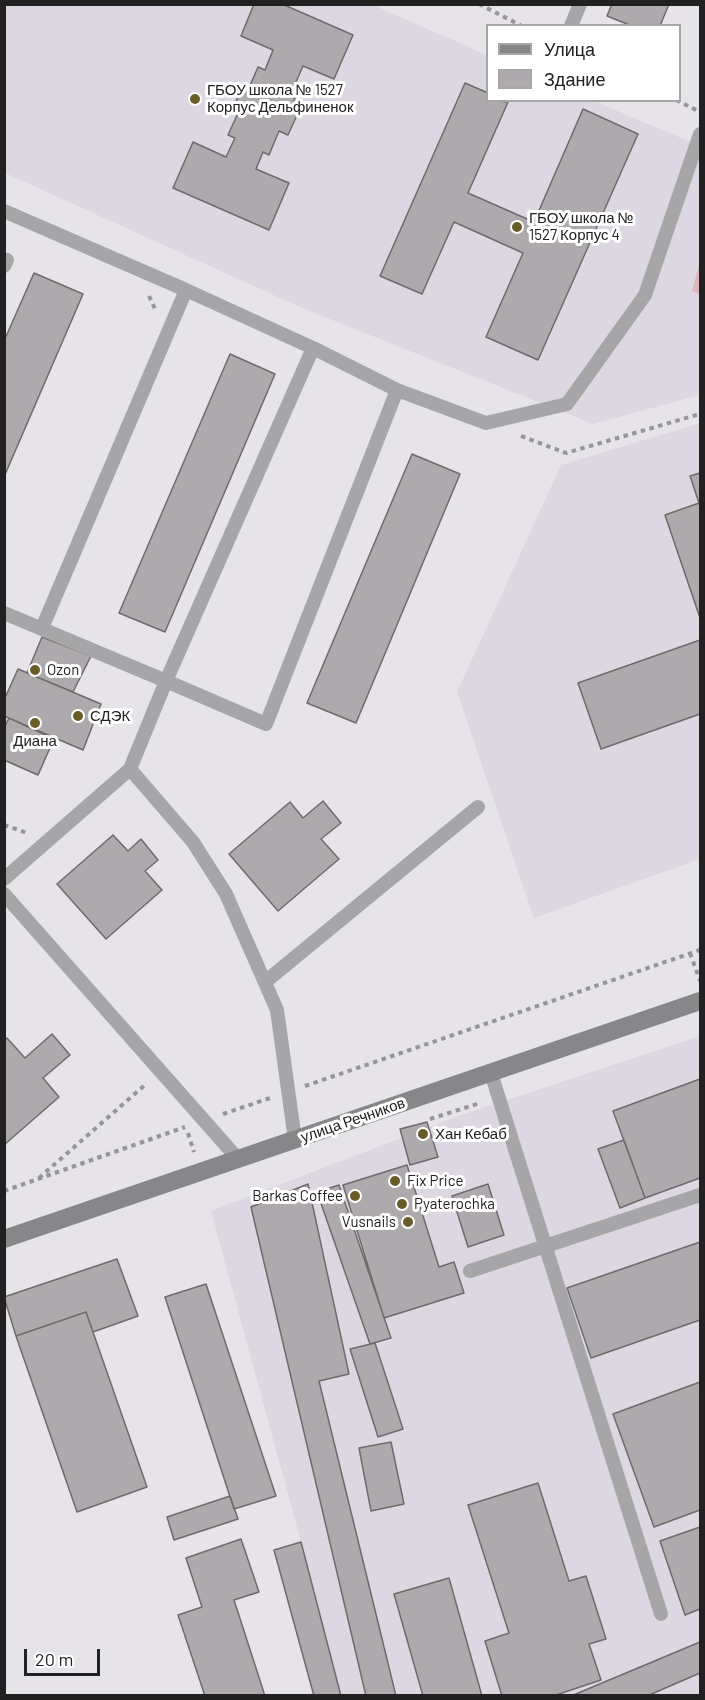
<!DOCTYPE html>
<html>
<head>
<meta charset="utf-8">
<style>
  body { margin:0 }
  #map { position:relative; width:705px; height:1700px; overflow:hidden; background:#e6e4e8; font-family:Barlow,sans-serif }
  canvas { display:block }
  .frame { position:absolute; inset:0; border:6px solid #222122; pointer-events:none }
  .legend { position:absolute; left:486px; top:24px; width:195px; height:78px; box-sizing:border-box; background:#fff; border:2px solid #a7a6a7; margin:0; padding:8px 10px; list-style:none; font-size:18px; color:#222122 }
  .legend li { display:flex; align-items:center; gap:12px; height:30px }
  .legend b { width:30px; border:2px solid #a7a6a7 }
  .scale { position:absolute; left:24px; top:1649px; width:76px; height:27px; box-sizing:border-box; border:3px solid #222122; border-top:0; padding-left:8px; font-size:18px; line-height:21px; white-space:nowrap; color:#222122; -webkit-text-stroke:4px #fff; paint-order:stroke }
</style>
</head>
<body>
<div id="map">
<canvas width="705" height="1700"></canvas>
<div class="frame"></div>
<ul class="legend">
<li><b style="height:8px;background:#87878a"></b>Улица</li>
<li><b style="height:16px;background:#ada9ac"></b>Здание</li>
</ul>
<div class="scale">20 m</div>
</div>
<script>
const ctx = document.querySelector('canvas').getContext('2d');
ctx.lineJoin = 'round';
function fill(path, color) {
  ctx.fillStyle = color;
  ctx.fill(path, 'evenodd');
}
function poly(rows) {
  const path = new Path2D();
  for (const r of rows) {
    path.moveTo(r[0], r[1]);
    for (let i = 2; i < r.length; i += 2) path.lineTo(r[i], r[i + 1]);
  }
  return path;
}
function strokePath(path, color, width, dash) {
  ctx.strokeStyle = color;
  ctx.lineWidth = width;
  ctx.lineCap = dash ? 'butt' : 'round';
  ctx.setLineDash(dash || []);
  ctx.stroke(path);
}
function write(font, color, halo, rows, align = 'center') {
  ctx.font = font + ' Barlow,sans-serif';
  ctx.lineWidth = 6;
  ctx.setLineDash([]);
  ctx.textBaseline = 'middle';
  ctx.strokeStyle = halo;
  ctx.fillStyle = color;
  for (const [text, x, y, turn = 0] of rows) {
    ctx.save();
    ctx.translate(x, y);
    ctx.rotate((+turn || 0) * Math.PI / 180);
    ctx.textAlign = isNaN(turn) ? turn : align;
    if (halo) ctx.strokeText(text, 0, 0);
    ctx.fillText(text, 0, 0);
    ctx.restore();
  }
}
fill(poly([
  [5,5,373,5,487,55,488,100,594,101,700,146,700,395,593,424,302,308,5,173],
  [700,423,700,859,534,918,457,692,561,465],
  [700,1036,700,1695,314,1695,274,1550,301,1542,211,1211,461,1115]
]), '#ddd7e2');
fill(poly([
  [700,261,700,294,692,291]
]), '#deb7bd');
const building = poly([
  [254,4,282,4,353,35,334,79,303,66,296,82,301,84,290,110,298,113,288,135,279,131,269,155,263,152,256,169,289,183,269,230,173,188,193,142,226,157,235,138,228,135,238,113,232,111,242,87,248,90,258,67,265,70,273,50,241,36,254,4],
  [612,4,669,4,660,26,632,26,607,16,612,4],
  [465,83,488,93,488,100,508,102,468,193,534,222,583,109,638,134,538,360,486,337,523,253,454,222,422,294,380,276,465,83],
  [34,273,83,294,4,477,4,341,34,273],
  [230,354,275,374,165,632,119,613,230,354],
  [412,454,460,474,356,723,307,703,412,454],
  [700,473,700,506,690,476,700,473],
  [699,503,700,506,700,618,665,515,699,503],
  [42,637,91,656,73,692,27,673,42,637],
  [700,640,700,714,601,749,578,683,700,640],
  [18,669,101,704,83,750,4,716,4,700,18,669],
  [9,718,54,739,38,775,4,760,4,728,9,718],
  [323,801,341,823,321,839,339,859,278,911,229,854,290,802,303,818,323,801],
  [113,835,128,851,141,839,158,860,145,871,162,890,106,939,57,884,113,835],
  [52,1034,70,1055,43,1078,59,1097,4,1145,4,1041,7,1038,25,1058,52,1034],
  [700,1079,700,1178,645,1198,613,1111,700,1079],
  [427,1122,438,1157,410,1165,400,1129,427,1122],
  [624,1140,645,1198,620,1208,598,1149,624,1140],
  [407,1165,439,1267,454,1262,464,1293,384,1318,343,1185,407,1165],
  [308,1184,349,1374,319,1381,396,1696,366,1696,251,1207,308,1184],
  [488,1184,504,1235,468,1247,452,1196,488,1184],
  [339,1185,391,1338,370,1344,317,1192,339,1185],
  [700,1242,700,1320,591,1358,567,1288,700,1242],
  [117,1259,138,1316,93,1332,86,1312,16,1336,4,1297,117,1259],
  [206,1284,276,1496,234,1509,165,1297,206,1284],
  [86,1312,147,1487,77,1512,16,1336,86,1312],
  [375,1343,403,1429,378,1437,350,1349,375,1343],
  [700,1382,700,1510,654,1527,613,1414,700,1382],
  [391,1442,404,1504,371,1511,359,1448,391,1442],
  [538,1483,569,1581,586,1576,606,1639,589,1644,601,1680,553,1696,502,1696,485,1641,509,1633,468,1505,538,1483],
  [230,1496,238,1519,174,1540,167,1517,230,1496],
  [700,1527,700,1609,685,1615,660,1541,700,1527],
  [241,1539,259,1592,234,1600,265,1696,205,1696,178,1615,202,1607,186,1558,241,1539],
  [301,1542,341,1696,314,1696,274,1550,301,1542],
  [449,1578,482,1696,423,1696,394,1594,449,1578],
  [700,1642,700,1673,647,1696,571,1696,700,1642]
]);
fill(building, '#ada9ac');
strokePath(building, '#6f6b6d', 1.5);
strokePath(poly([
  [479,4,522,26],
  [676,100,700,112],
  [149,296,156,311],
  [521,436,566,453,700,414],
  [4,825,27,833],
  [690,953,700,981],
  [305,1086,700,950],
  [223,1114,270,1098],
  [430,1119,480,1103],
  [188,1133,194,1152],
  [39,1178,146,1084],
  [4,1191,185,1127]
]), '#979598', 4, [4.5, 4.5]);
strokePath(poly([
  [571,26,580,4],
  [4,211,186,290,42,628],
  [4,266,7,260],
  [186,290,313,348],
  [313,348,397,390,266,724,166,681,313,348],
  [397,390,486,423,567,404,645,295,700,134],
  [4,613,166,681,130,769],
  [4,879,130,769,193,842,226,894,277,1010,295,1140],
  [4,894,238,1159],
  [265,982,478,807],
  [491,1073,661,1614],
  [470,1271,700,1195]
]), '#a6a6a8', 14);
strokePath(poly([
  [4,1239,700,1001]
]), '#87878a', 18);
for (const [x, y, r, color] of [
  [195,99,6,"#6a5c29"],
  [517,227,6,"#6a5c29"],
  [35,670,6,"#6a5c29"],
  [78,716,6,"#6a5c29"],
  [35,723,6,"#6a5c29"],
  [423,1134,6,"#6a5c29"],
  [395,1181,6,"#6a5c29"],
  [355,1196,6,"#6a5c29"],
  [402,1204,6,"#6a5c29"],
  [408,1222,6,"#6a5c29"]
]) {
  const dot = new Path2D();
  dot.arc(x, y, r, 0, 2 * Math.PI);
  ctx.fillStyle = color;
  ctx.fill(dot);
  strokePath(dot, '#fff', 2);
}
write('15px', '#222122', '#fff', [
  ["ГБОУ школа № 1527",207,90],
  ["Корпус Дельфиненок",207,107],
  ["ГБОУ школа №",529,218],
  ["1527 Корпус 4",529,235],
  ["Ozon",47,670],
  ["СДЭК",90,716],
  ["Диана",35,741,"center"],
  ["Хан Кебаб",435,1134],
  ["Fix Price",407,1181],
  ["Barkas Coffee",343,1196,"right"],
  ["Pyaterochka",414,1204],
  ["Vusnails",396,1222,"right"]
], 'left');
write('15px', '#222122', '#fff', [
  ["улица Речников",353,1120,-19]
]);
</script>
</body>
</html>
